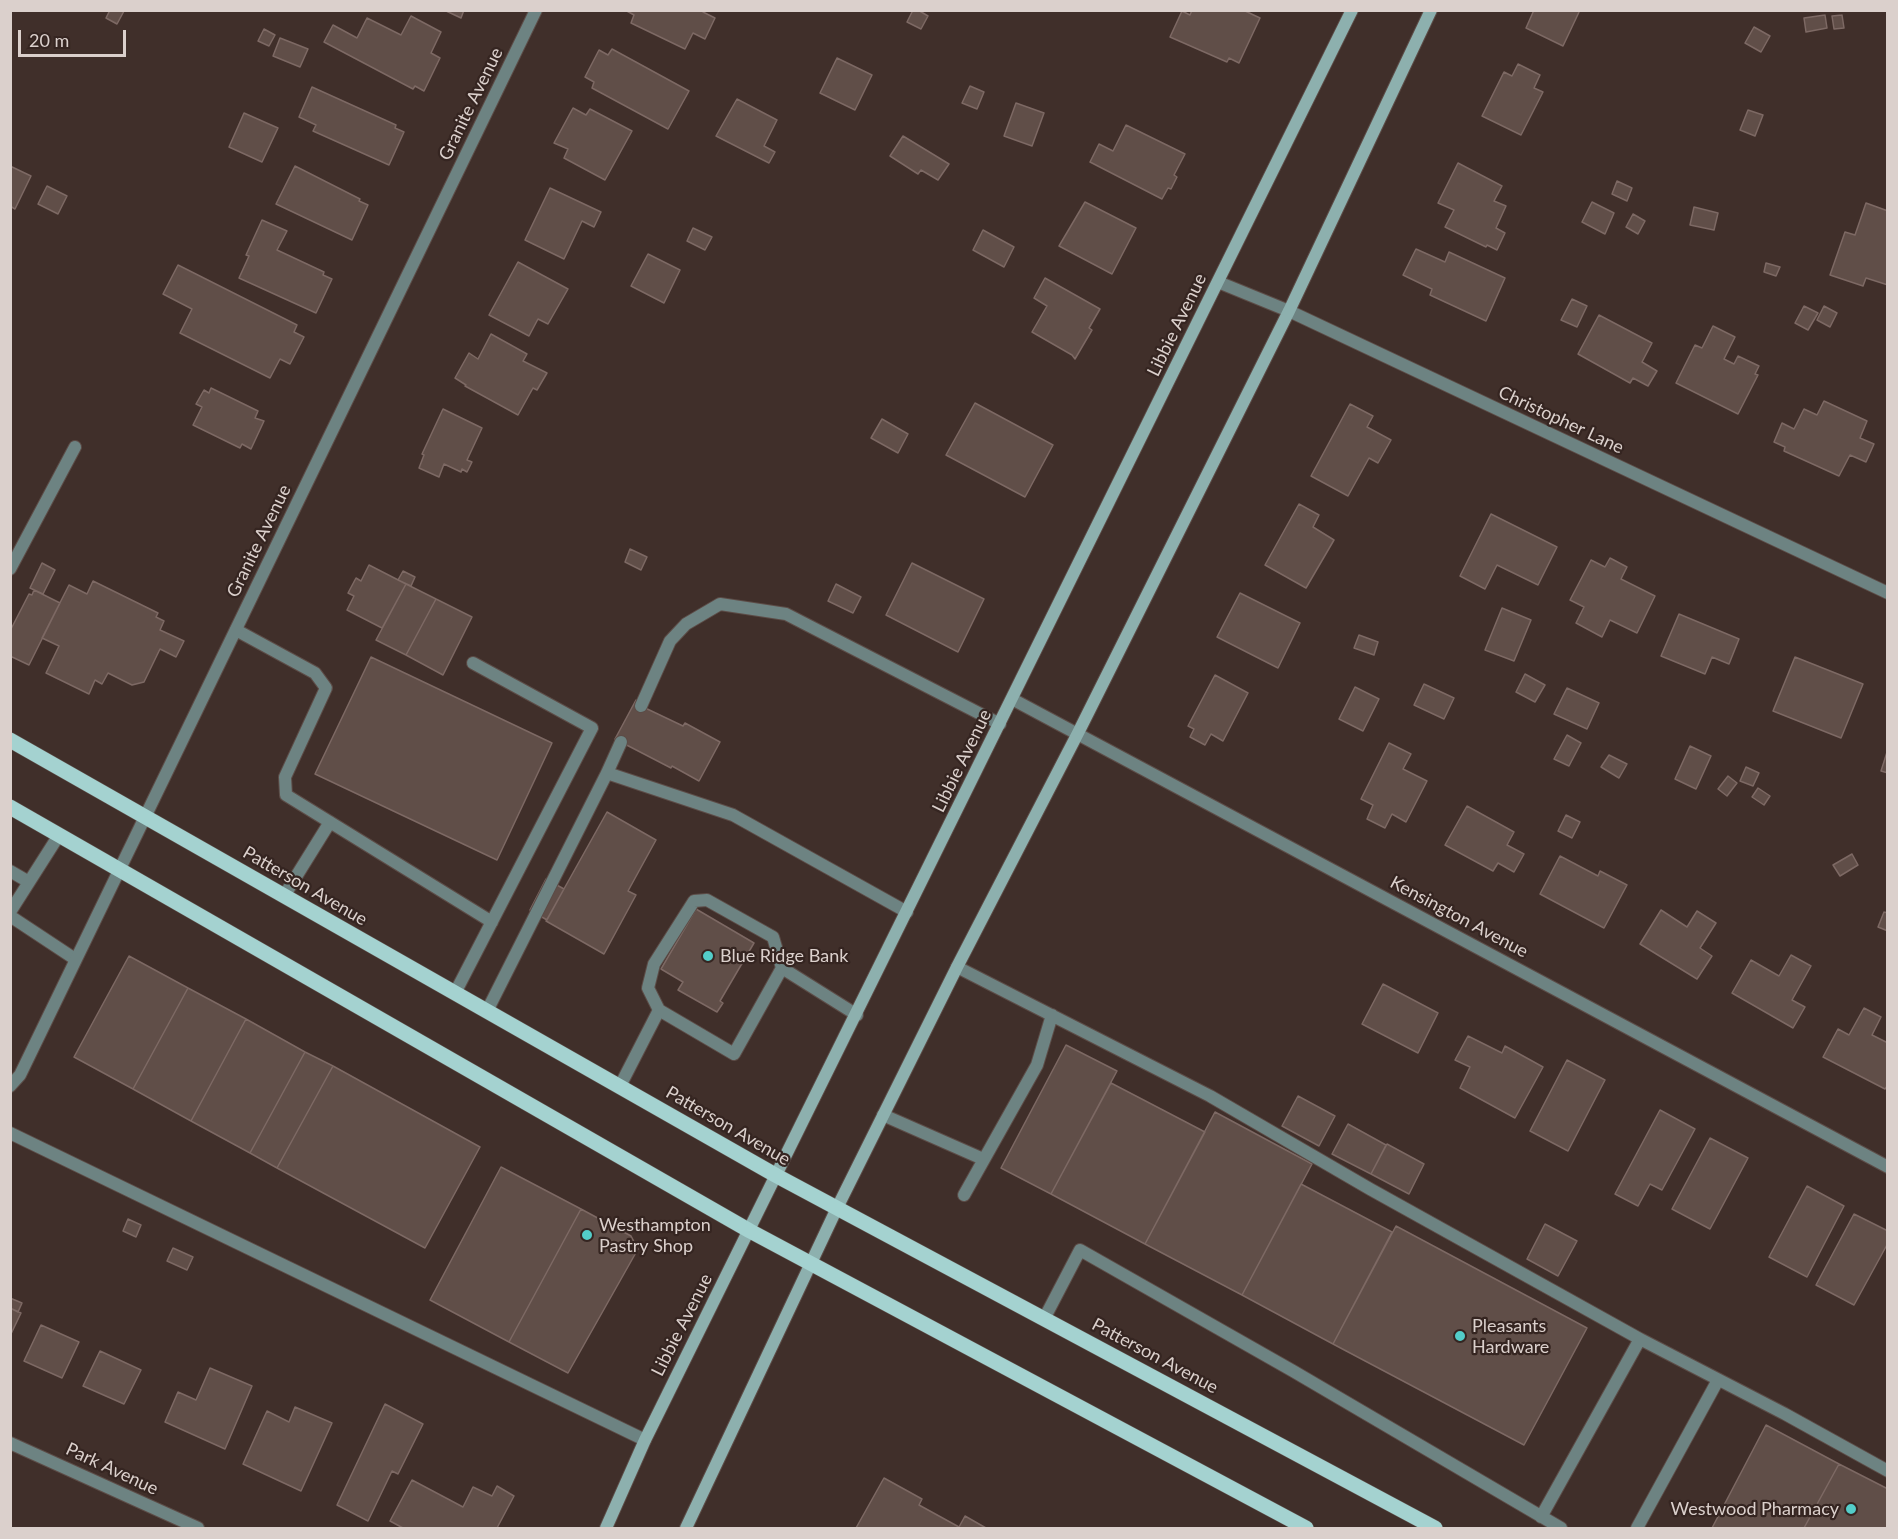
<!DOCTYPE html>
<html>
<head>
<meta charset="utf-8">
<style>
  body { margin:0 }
  #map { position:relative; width:1898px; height:1539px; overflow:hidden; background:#402f2a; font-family:Lato,sans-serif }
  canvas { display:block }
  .frame { position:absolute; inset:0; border:12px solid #dbd0cc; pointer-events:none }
  .scale { position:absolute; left:18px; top:30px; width:108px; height:27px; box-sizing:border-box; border:3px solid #dbd0cc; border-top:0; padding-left:8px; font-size:18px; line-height:21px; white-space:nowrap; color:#dbd0cc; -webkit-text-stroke:4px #352521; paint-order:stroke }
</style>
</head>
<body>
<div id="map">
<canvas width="1898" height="1539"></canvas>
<div class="frame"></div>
<div class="scale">20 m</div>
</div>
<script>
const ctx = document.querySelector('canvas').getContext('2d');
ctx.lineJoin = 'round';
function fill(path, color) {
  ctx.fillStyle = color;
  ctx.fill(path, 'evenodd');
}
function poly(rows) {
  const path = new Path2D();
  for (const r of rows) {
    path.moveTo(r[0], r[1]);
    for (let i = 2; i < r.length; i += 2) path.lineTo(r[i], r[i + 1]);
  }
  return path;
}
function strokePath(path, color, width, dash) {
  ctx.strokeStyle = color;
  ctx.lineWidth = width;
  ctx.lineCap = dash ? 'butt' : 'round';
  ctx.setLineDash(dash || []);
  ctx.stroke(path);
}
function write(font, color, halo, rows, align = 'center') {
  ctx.font = font + ' Lato,sans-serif';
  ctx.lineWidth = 4.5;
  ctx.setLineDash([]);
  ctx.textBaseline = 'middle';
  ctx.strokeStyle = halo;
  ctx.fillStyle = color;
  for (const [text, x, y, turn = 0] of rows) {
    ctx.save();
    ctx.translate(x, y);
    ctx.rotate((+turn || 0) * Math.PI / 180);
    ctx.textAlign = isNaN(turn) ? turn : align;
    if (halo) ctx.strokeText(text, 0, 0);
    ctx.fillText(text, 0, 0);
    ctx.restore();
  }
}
const building = poly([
  [110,10,124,11,117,24,106,18,110,10],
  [444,10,464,10,461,18,444,10],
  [625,10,704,10,703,12,715,18,705,39,693,33,685,49,631,23,634,15,625,10],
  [913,10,918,10,928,16,921,29,907,22,913,10],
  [1192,10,1243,10,1260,18,1239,63,1229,58,1227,62,1170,37,1182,11,1190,15,1192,10],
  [1534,10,1580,10,1563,46,1526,28,1534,10],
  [1825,15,1827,28,1806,32,1804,18,1825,15],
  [1842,15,1844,28,1834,29,1832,16,1842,15],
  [411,16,441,32,431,53,440,58,424,91,415,86,413,89,324,42,333,25,357,38,367,18,401,35,411,16],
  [1754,27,1770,36,1761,52,1745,43,1754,27],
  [264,29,275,35,269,46,258,41,264,29],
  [280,38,308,49,300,67,273,56,280,38],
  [612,49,689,91,668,129,592,88,594,82,585,77,599,50,608,55,612,49],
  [837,58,872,75,855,110,820,93,837,58],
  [1518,64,1540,75,1534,88,1543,92,1521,135,1482,116,1504,72,1512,76,1518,64],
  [970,86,984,92,977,109,962,103,970,86],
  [312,87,396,125,395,128,404,132,389,165,313,131,316,125,299,117,312,87],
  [737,99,777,120,764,146,775,152,769,163,716,136,737,99],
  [1016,103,1044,113,1032,146,1004,136,1016,103],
  [573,108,586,115,590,109,632,131,605,180,564,158,568,149,554,143,573,108],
  [1748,110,1763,115,1755,136,1740,130,1748,110],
  [244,113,278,128,262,162,229,147,244,113],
  [1126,125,1185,154,1174,175,1177,177,1171,189,1168,188,1162,199,1090,162,1099,144,1113,151,1126,125],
  [903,136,949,164,938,180,921,170,918,174,890,156,903,136],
  [1458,163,1502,186,1494,201,1506,206,1496,228,1505,233,1497,250,1487,245,1486,247,1445,227,1454,210,1438,203,1458,163],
  [10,166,31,176,15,209,10,206,10,166],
  [295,166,360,199,359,201,368,205,352,240,276,204,295,166],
  [1617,181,1632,188,1627,201,1612,194,1617,181],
  [47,186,67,196,58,214,38,204,47,186],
  [550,188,601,212,594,227,582,221,564,259,525,240,550,188],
  [1085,202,1136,228,1112,274,1059,246,1085,202],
  [1592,202,1614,213,1605,234,1582,222,1592,202],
  [1866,203,1888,211,1888,285,1866,278,1863,286,1830,275,1845,232,1855,235,1866,203],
  [1694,207,1718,213,1714,230,1690,225,1694,207],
  [1633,214,1645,221,1638,234,1626,227,1633,214],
  [262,220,287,231,277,250,324,272,323,275,332,279,316,313,239,278,249,256,246,255,262,220],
  [693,228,712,237,705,250,687,241,693,228],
  [983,230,1014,247,1004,267,973,250,983,230],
  [1416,249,1445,262,1449,252,1505,278,1486,321,1430,295,1432,289,1403,275,1416,249],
  [648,254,680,270,664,303,631,286,648,254],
  [518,262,568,289,548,324,538,319,529,336,489,315,518,262],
  [1766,263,1780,267,1776,276,1764,272,1766,263],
  [178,265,297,325,294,332,304,337,290,364,280,359,270,378,180,333,192,309,163,294,178,265],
  [1045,278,1100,309,1089,328,1092,330,1075,359,1072,355,1032,332,1047,306,1034,298,1045,278],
  [1572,299,1587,306,1577,327,1561,320,1572,299],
  [1804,306,1818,313,1808,330,1795,323,1804,306],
  [1824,306,1837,313,1830,327,1817,320,1824,306],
  [1599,315,1652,343,1642,362,1657,371,1648,386,1633,378,1630,383,1578,354,1599,315],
  [1713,326,1735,337,1724,359,1734,364,1738,356,1759,366,1755,374,1758,375,1738,414,1676,383,1695,345,1702,348,1713,326],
  [491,334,527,354,523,361,547,373,537,390,533,388,518,415,465,386,466,385,455,378,469,353,478,359,491,334],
  [211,388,258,411,255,418,264,421,251,449,242,444,240,448,193,425,202,407,196,404,204,390,209,393,211,388],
  [1824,401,1867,421,1860,438,1874,444,1866,462,1850,455,1839,476,1784,451,1785,447,1774,442,1782,423,1794,429,1804,409,1817,415,1824,401],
  [975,403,1053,445,1025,497,946,455,975,403],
  [1350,404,1373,416,1367,427,1391,440,1378,463,1369,458,1348,496,1311,476,1350,404],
  [443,409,482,428,467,460,472,462,467,472,462,469,461,472,444,464,439,477,419,468,424,455,422,454,443,409],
  [882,419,908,434,898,453,871,438,882,419],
  [1299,504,1319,515,1313,527,1334,540,1306,588,1265,565,1299,504],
  [1491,514,1557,547,1538,585,1497,565,1485,589,1460,576,1491,514],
  [630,549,647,557,641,570,625,562,630,549],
  [1610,558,1627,567,1621,579,1655,596,1637,633,1610,620,1602,637,1576,623,1584,607,1570,600,1591,560,1605,567,1610,558],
  [42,563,55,570,43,594,30,588,42,563],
  [912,563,984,599,958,652,886,615,912,563],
  [369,565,406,584,382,628,347,610,354,596,348,593,356,578,361,581,369,565],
  [403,571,415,577,411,586,398,580,403,571],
  [93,581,158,613,156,617,164,621,160,630,184,641,176,657,160,649,144,682,132,685,108,673,102,684,95,680,89,694,46,673,59,646,42,638,69,585,87,594,93,581],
  [406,584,436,599,406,655,376,640,406,584],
  [836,584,861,597,853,613,828,601,836,584],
  [34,590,60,603,29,665,10,656,10,631,29,594,32,595,34,590],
  [1240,593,1300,623,1278,668,1217,637,1240,593],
  [436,599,472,617,443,675,406,655,436,599],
  [1502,608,1531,620,1514,661,1485,650,1502,608],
  [1679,614,1739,639,1729,664,1712,657,1705,674,1661,656,1679,614],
  [1359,635,1378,642,1374,655,1354,648,1359,635],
  [371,657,552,743,497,860,315,774,371,657],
  [1795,657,1863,684,1841,738,1773,711,1795,657],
  [1525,674,1545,685,1535,702,1516,692,1525,674],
  [1215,675,1248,693,1223,741,1211,734,1205,745,1190,737,1194,729,1188,726,1215,675],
  [1424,684,1454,698,1444,719,1414,705,1424,684],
  [1355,687,1379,699,1363,731,1339,719,1355,687],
  [1567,688,1599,703,1587,729,1554,714,1567,688],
  [636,700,641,706,683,726,685,723,720,742,699,781,672,766,671,768,615,739,636,700],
  [1567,735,1581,743,1569,766,1554,759,1567,735],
  [1389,743,1411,754,1403,769,1427,781,1406,822,1392,814,1385,828,1367,819,1373,805,1361,799,1389,743],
  [1690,746,1711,756,1696,789,1675,779,1690,746],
  [1888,749,1888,773,1881,771,1888,749],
  [1609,755,1627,764,1619,778,1601,767,1609,755],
  [1746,767,1759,773,1753,786,1740,781,1746,767],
  [1728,776,1737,783,1727,796,1718,789,1728,776],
  [1758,788,1770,796,1764,805,1752,797,1758,788],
  [1467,806,1514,832,1507,845,1524,854,1514,872,1498,863,1493,871,1445,845,1467,806],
  [607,812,656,840,628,891,636,895,604,954,546,921,607,812],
  [1566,815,1580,822,1572,838,1558,831,1566,815],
  [1852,854,1858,865,1840,876,1833,865,1852,854],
  [1560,856,1598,876,1600,871,1627,885,1604,928,1540,894,1560,856],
  [546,879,564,889,547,920,530,910,546,879],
  [696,909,754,943,720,1001,723,1003,717,1012,678,990,683,982,661,969,696,909],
  [1661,910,1687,927,1697,911,1716,923,1700,948,1712,956,1697,979,1640,944,1661,910],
  [1884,912,1888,913,1888,931,1878,927,1884,912],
  [1791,955,1811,966,1792,1000,1805,1007,1793,1028,1732,993,1751,960,1779,976,1791,955],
  [129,956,188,988,133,1089,74,1057,129,956],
  [1383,984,1438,1013,1418,1053,1362,1024,1383,984],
  [188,988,246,1019,191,1121,133,1089,188,988],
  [1864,1008,1881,1017,1872,1035,1888,1043,1888,1085,1885,1089,1823,1057,1838,1029,1849,1035,1864,1008],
  [246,1019,305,1052,250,1153,191,1121,246,1019],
  [1468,1036,1502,1053,1505,1046,1543,1067,1515,1118,1460,1088,1470,1067,1455,1060,1468,1036],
  [1066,1045,1117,1071,1051,1194,1001,1168,1066,1045],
  [305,1052,333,1066,277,1168,250,1153,305,1052],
  [1567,1060,1605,1080,1568,1151,1530,1131,1567,1060],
  [333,1066,480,1147,425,1248,277,1168,333,1066],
  [1111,1083,1205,1132,1145,1244,1051,1194,1111,1083],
  [1298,1096,1335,1116,1319,1146,1282,1126,1298,1096],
  [1660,1110,1695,1129,1662,1190,1650,1184,1638,1206,1615,1194,1660,1110],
  [1215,1112,1312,1164,1242,1295,1145,1244,1215,1112],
  [1348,1124,1386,1145,1371,1174,1332,1154,1348,1124],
  [1710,1138,1748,1158,1710,1229,1672,1209,1710,1138],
  [1387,1144,1424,1164,1409,1194,1371,1174,1387,1144],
  [501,1167,581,1209,509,1342,430,1300,501,1167],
  [1301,1184,1392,1232,1333,1344,1242,1295,1301,1184],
  [1807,1186,1844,1206,1807,1277,1769,1257,1807,1186],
  [581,1209,631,1236,638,1249,568,1373,509,1342,581,1209],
  [1854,1214,1888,1231,1888,1243,1854,1305,1816,1285,1854,1214],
  [128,1219,141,1225,136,1237,123,1231,128,1219],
  [1545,1224,1577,1241,1558,1276,1527,1259,1545,1224],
  [1396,1226,1587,1328,1524,1445,1333,1344,1396,1226],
  [173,1248,193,1257,187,1270,167,1261,173,1248],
  [10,1298,22,1303,18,1312,10,1308,10,1298],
  [10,1308,21,1313,10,1336,10,1308],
  [41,1325,79,1342,62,1378,24,1361,41,1325],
  [100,1351,141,1370,124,1404,83,1386,100,1351],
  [210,1368,252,1386,225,1449,165,1422,178,1392,196,1400,210,1368],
  [385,1404,423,1424,398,1474,392,1471,368,1521,337,1505,385,1404],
  [295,1407,332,1423,301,1491,243,1464,267,1411,289,1422,295,1407],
  [1766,1425,1839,1464,1804,1528,1712,1528,1766,1425],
  [1839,1464,1888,1489,1888,1528,1804,1528,1839,1464],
  [884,1478,922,1499,919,1505,959,1527,965,1516,986,1528,856,1528,884,1478],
  [412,1480,463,1507,473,1487,492,1496,497,1486,514,1496,497,1528,403,1528,390,1521,412,1480]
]);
fill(building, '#604e48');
strokePath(building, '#7d6964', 1.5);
const lane = poly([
  [10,569,75,447],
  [236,630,315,673,326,688,285,777,286,795,492,922],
  [641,706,670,641,686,624,720,604,786,614,1000,724],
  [607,773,733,815,907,912],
  [10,871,29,882],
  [284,896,330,822],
  [10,912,59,835],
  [10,916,75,959],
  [957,967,1210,1096,1370,1189,1640,1339,1785,1414,1888,1471],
  [455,993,592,728,473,663],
  [659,1010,648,988,654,964,694,901,707,900,773,937,782,968],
  [487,1011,607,773,621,742],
  [620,1086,659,1010,734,1054,782,968,857,1015],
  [883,1115,983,1159],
  [10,1133,645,1440],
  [964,1195,1037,1065,1052,1015],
  [1044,1319,1080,1250,1293,1371,1561,1528],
  [1541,1517,1640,1339],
  [1637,1528,1718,1380]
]);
const street = poly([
  [1218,282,1289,311,1888,593],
  [1012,699,1888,1167],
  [10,1086,20,1075,536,10],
  [10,1443,198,1528]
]);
const secondary = poly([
  [606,1528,645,1440,1352,10],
  [686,1528,837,1208,957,967,1078,733,1289,311,1431,10]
]);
const primary = poly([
  [10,740,777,1176,1435,1528],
  [10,807,750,1231,1306,1528]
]);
strokePath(lane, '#5c4c47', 14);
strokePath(street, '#5c4c47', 14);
strokePath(secondary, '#5c4c47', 14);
strokePath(primary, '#5c4c47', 16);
strokePath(lane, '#6d8382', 12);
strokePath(street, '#6d8382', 12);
strokePath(secondary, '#8db0ae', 12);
strokePath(primary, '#a4d2d0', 15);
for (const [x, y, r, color] of [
  [708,956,6,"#53cdc9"],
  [587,1235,6,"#53cdc9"],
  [1460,1336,6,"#53cdc9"],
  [1851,1509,6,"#53cdc9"]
]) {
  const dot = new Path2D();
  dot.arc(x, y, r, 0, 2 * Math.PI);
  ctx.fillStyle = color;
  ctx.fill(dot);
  strokePath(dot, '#352521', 2);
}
write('18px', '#dbd0cc', '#352521', [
  ["Granite Avenue",471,104,-64],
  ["Libbie Avenue",1177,325,-64],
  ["Christopher Lane",1561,420,25],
  ["Granite Avenue",259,541,-64],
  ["Libbie Avenue",962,761,-64],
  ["Patterson Avenue",305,886,30],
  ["Kensington Avenue",1459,917,28],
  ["Patterson Avenue",728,1126,30],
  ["Libbie Avenue",682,1325,-63],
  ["Patterson Avenue",1155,1356,28],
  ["Park Avenue",112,1469,25]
]);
write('18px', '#dbd0cc', '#352521', [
  ["Blue Ridge Bank",720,956],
  ["Westhampton",599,1225],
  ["Pastry Shop",599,1246],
  ["Pleasants",1472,1326],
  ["Hardware",1472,1347],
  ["Westwood Pharmacy",1839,1509,"right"]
], 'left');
</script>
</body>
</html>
